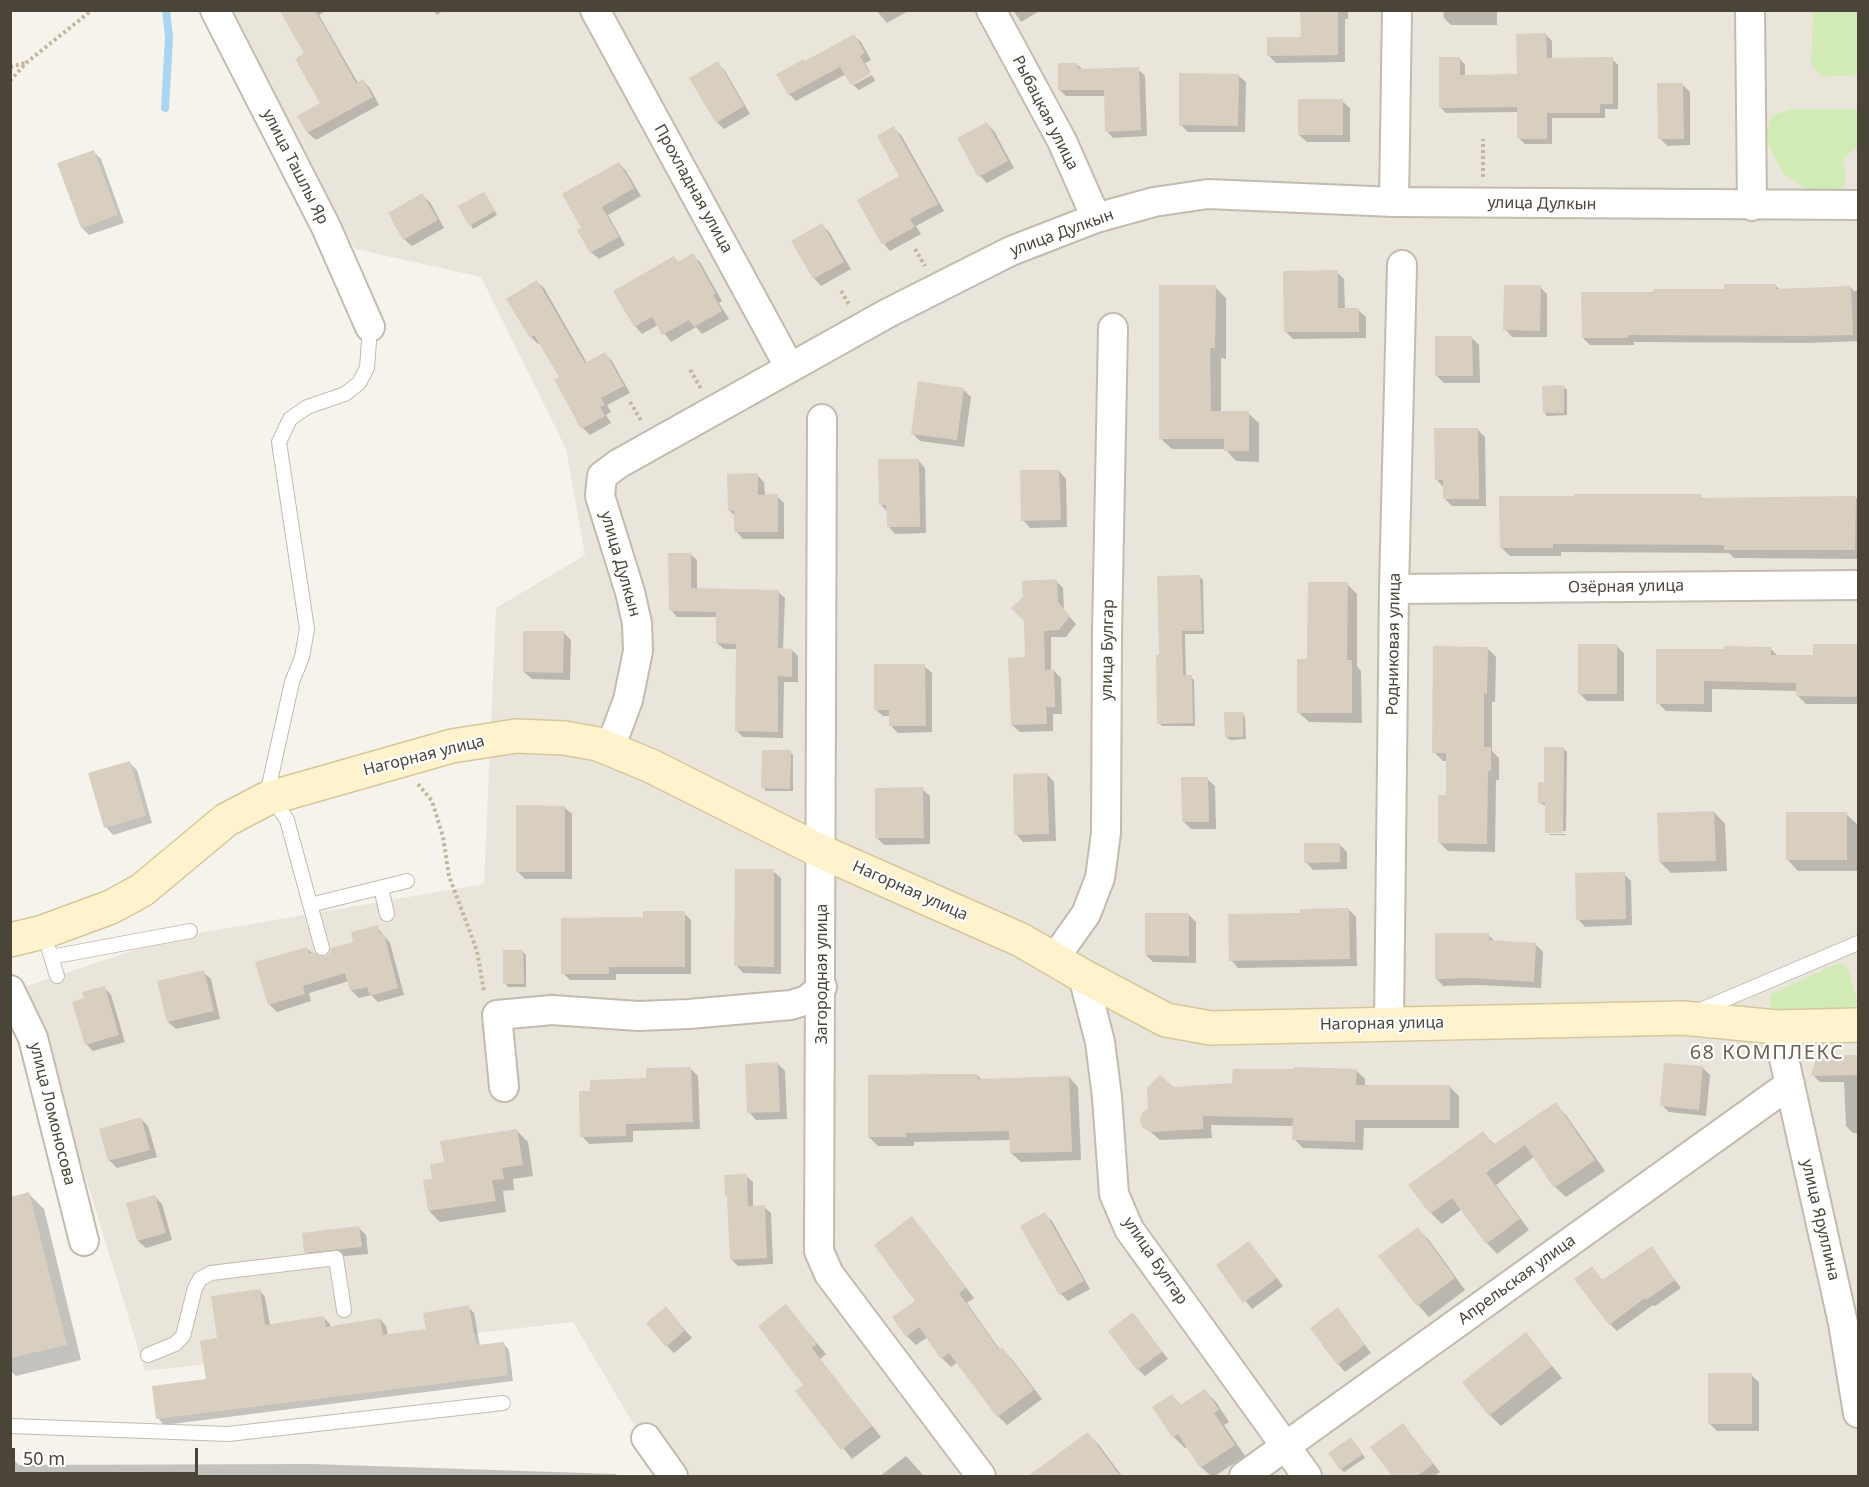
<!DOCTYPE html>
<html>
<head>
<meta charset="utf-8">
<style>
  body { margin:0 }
  #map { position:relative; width:1869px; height:1487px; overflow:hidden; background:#f6f3ec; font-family:"Noto Sans",sans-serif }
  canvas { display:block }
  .frame { position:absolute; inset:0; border:12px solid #4b4439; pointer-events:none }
  .scale { position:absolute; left:12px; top:1448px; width:186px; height:27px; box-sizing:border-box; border:3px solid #4b4439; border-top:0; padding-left:8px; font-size:18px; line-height:21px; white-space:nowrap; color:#4b4439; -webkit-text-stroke:4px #fff; paint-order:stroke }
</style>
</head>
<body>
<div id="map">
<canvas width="1869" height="1487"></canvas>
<div class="frame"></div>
<div class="scale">50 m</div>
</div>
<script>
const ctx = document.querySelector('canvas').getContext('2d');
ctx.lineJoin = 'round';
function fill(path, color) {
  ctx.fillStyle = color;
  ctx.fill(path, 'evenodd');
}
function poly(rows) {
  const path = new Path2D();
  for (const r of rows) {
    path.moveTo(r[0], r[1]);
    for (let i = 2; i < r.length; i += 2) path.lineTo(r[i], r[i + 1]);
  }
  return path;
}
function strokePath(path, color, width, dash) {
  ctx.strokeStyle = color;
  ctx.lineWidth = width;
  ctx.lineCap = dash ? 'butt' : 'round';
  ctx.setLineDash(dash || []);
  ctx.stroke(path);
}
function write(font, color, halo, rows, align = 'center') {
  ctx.font = font + ' "Noto Sans",sans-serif';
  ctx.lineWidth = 4.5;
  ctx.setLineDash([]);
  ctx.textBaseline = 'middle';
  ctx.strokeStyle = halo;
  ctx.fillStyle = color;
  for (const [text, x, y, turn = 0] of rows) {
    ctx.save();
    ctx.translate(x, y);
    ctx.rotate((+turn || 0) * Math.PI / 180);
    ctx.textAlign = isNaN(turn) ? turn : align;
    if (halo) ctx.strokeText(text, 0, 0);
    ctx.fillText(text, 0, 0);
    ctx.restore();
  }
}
fill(poly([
  [225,11,1858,11,1858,1476,664,1476,573,1322,145,1371,27,986,175,937,484,884,496,608,585,555,566,449,481,277,355,249]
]), '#eae5da');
fill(poly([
  [1813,11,1858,11,1858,75,1822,77,1811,65],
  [1791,109,1858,109,1858,149,1855,148,1843,159,1846,179,1841,193,1816,195,1783,174,1765,138,1771,116],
  [1837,964,1845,965,1848,969,1857,1000,1855,1006,1852,1008,1776,1010,1770,1006,1769,998,1773,993]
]), '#d2eab5');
fill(poly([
  [281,10,327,10,319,15,358,83,363,81,370,88,379,105,316,140,308,133,299,116,322,103,306,54],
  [433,10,444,10,437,15],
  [876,10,910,10,887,23],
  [1013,10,1041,10,1021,22],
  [1302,10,1348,10,1348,19,1345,19,1345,62,1276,63,1268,55,1302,38],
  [1443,10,1497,10,1497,25,1451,25,1444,18],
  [1546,35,1552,41,1552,59,1612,59,1618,65,1618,109,1605,109,1605,118,1552,118,1552,144,1525,144,1519,138,1519,112,1446,113,1440,107,1460,59,1465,65,1465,76,1518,76],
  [854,36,861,42,871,60,865,63,870,72,852,82,846,74,796,101,789,94,778,75,806,63],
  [718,63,725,71,750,114,724,129,717,122],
  [1078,65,1084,71,1138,69,1145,76,1147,136,1113,138,1107,131,1105,96,1066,96,1059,89],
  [872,75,875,81,859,90,853,85],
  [1238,75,1246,82,1245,132,1188,132,1181,125],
  [1682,84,1690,92,1690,145,1667,146,1660,138],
  [1342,101,1350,108,1350,142,1307,142,1299,135],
  [987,124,994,131,1014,168,987,183,980,176],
  [894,128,901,135,944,211,916,226,921,234,890,251,884,244,859,200,902,176],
  [94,152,101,159,124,223,89,235,82,228],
  [619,163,626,171,641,196,608,215,625,245,599,259,591,252,583,228],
  [422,195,430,202,444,228,412,246,404,239],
  [487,197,497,215,473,229,460,207],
  [822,225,829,232,851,269,821,286,814,278],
  [692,255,700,262,722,301,719,303,729,319,702,334,696,327,671,342,658,325,642,334,635,326,674,258,679,263],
  [1337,272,1344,279,1345,310,1358,310,1366,317,1366,338,1293,339,1285,331],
  [537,282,544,288,587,363,605,354,612,361,630,393,607,405,611,412,606,415,611,423,590,435,583,428,561,377,540,342,538,344,531,337],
  [1776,286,1780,290,1851,288,1854,291,1858,291,1858,341,1809,343,1634,342,1634,345,1590,345,1583,338,1725,290],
  [1215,287,1226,298,1226,359,1221,358,1221,412,1248,413,1259,423,1259,462,1236,461,1225,449,1172,449,1161,439],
  [1540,287,1547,294,1547,337,1512,337,1505,329],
  [1472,338,1479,345,1480,383,1444,383,1437,376],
  [1564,387,1567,390,1567,415,1547,416,1544,412],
  [964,390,971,397,964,447,920,441,912,433],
  [1478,430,1485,437,1486,506,1452,506,1445,499,1443,487,1436,479],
  [918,460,925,468,926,533,895,534,888,526,888,512,880,504],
  [1059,471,1066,479,1067,527,1030,528,1023,520],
  [757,475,764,482,765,496,777,496,784,503,784,539,743,539,736,531,735,516,729,510],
  [1700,496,1704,499,1858,498,1858,559,1734,558,1729,553,1561,552,1561,556,1510,556,1501,547],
  [690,554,697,560,697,590,778,592,785,598,783,650,792,650,798,656,798,682,784,682,783,738,743,737,737,731,738,649,724,649,717,643,718,617,677,617,671,610],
  [1200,577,1203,580,1204,634,1185,634,1186,677,1191,677,1194,680,1195,726,1162,726,1159,723,1161,657],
  [1056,581,1063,588,1064,611,1076,624,1066,637,1051,637,1051,671,1054,671,1061,678,1062,714,1053,714,1053,731,1020,732,1012,725,1027,659,1025,597],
  [1347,584,1357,594,1357,666,1361,671,1362,723,1309,722,1299,713,1309,661],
  [564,633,571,640,570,680,532,679,524,672],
  [1815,645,1858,645,1858,704,1806,704,1797,695,1797,691,1712,689,1712,712,1666,711,1658,703,1770,648,1778,656,1815,657],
  [1617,646,1624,653,1624,701,1587,701,1580,694],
  [1487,648,1496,657,1495,702,1492,702,1492,751,1499,758,1499,780,1496,780,1495,852,1448,851,1439,842,1447,796,1448,761,1443,761,1434,752],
  [924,666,932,673,932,732,898,733,891,726,891,716,883,716,875,709],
  [1242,713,1245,717,1246,739,1230,740,1226,737],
  [1564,749,1567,752,1566,831,1548,831,1548,833,1546,806,1540,803,1546,784],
  [790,752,793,755,793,791,766,791,763,787],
  [130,763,137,770,152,823,113,835,106,827],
  [1047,774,1054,782,1056,841,1023,842,1016,834],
  [1207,779,1215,786,1216,829,1191,829,1184,822],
  [922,789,930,796,930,844,884,845,877,838],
  [564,807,572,814,572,879,525,879,518,872],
  [1714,812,1725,824,1727,871,1671,873,1660,862],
  [1846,814,1858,825,1858,871,1798,871,1787,859],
  [1549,834,1566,834,1566,835,1550,835],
  [1339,844,1347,852,1347,869,1313,870,1306,862],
  [773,871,781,878,781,974,743,973,736,965],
  [1624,874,1631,881,1632,925,1585,927,1578,919],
  [1348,909,1356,917,1357,966,1238,968,1231,960,1302,914],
  [684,913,691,920,691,974,616,974,616,980,570,980,563,973],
  [1189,915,1196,922,1196,963,1153,962,1146,955],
  [377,927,390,943,404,995,378,1002,371,995,359,998,351,990,349,981,309,993,311,1001,277,1012,269,1004,306,948,319,958,325,958,355,943],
  [1488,935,1496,942,1536,945,1543,952,1541,988,1478,985,1443,986,1436,978],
  [523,952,526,955,526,987,508,987,505,983],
  [203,972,211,979,220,1019,176,1029,168,1022],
  [104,987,111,995,125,1042,93,1051,86,1044,85,999],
  [1818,1056,1858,1056,1858,1133,1853,1133,1846,1126,1844,1082,1820,1082,1813,1075],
  [778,1064,785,1071,787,1119,756,1120,749,1112],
  [1703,1068,1710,1075,1706,1116,1669,1112,1662,1105],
  [691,1069,698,1076,700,1129,633,1131,633,1142,589,1144,582,1136,592,1092],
  [1356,1070,1365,1079,1365,1087,1450,1087,1459,1096,1459,1128,1364,1128,1363,1150,1303,1148,1294,1139,1294,1126,1211,1125,1212,1138,1160,1140,1143,1126,1173,1088,1234,1084],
  [977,1075,982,1080,1069,1077,1078,1087,1081,1160,1021,1162,1011,1153,1011,1140,914,1142,914,1146,878,1146,869,1137],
  [1555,1104,1566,1115,1605,1171,1566,1197,1555,1187,1535,1156,1496,1185,1529,1230,1497,1254,1487,1243,1462,1209,1442,1224,1431,1213,1410,1185,1483,1133,1495,1145],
  [141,1119,148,1126,157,1157,117,1168,109,1160],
  [517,1131,528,1142,533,1176,513,1179,514,1190,503,1191,506,1212,440,1222,429,1211,434,1180,445,1163],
  [746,1176,753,1182,753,1207,764,1207,771,1213,773,1264,738,1266,731,1259,729,1198,727,1196],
  [29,1194,44,1209,81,1360,16,1376,10,1370,10,1198],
  [155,1197,162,1204,172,1240,146,1248,138,1241],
  [1044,1214,1052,1221,1090,1289,1068,1301,1061,1294],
  [359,1228,366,1235,368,1254,313,1259,306,1252],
  [921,1228,974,1298,967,1303,1000,1350,1002,1349,1011,1358,1042,1399,1007,1425,998,1416,958,1362,951,1367,942,1358,928,1337,916,1345,907,1336,917,1302],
  [1417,1228,1429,1240,1465,1290,1429,1317,1418,1305],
  [1651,1248,1681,1288,1655,1306,1653,1305,1617,1331,1610,1324,1592,1268,1603,1281],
  [1256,1251,1283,1286,1252,1309,1218,1266],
  [259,1290,265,1297,270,1325,324,1318,330,1324,330,1327,380,1319,386,1326,388,1336,428,1330,468,1307,474,1313,480,1346,503,1343,509,1350,513,1381,164,1425,158,1418,208,1381,219,1339],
  [786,1306,826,1354,820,1359,881,1437,852,1459,797,1391,805,1385],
  [1338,1309,1371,1353,1345,1372,1338,1364],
  [1133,1314,1168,1359,1145,1376,1138,1369],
  [673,1316,692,1338,674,1353,667,1346],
  [1526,1334,1562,1378,1501,1426,1490,1415],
  [1751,1375,1759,1382,1759,1431,1717,1431,1710,1424],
  [1205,1391,1216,1402,1229,1422,1224,1425,1245,1456,1215,1476,1211,1476,1201,1467,1188,1447,1185,1448,1174,1437,1172,1396,1182,1406],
  [1403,1425,1440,1472,1434,1476,1394,1476,1372,1447],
  [1088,1434,1099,1445,1122,1476,1040,1476,1037,1472],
  [1354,1442,1365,1458,1344,1472,1341,1469],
  [10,1456,19,1465,312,1464,616,1474,618,1476,10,1476],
  [906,1456,924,1476,880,1476],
  [1677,1475,1752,1476,1677,1476]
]), '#0003');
strokePath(poly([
  [165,108,169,37,166,10]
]), '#a9d4f2', 8);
fill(poly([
  [279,10,315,10,356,83,363,79,373,97,307,133,297,116,320,103,295,59,304,53],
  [1300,10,1338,10,1338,55,1267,56,1267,37,1301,37],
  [1546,33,1547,58,1613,57,1613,104,1600,104,1600,113,1547,113,1547,139,1517,139,1517,107,1439,108,1439,57,1460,57,1460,75,1517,74,1516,34],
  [854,34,865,53,860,56,870,74,851,85,840,67,788,95,776,74,804,59,805,61],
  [718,61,744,106,716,123,689,78],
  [1058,63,1078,63,1078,69,1139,67,1141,130,1105,132,1104,90,1058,90],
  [1179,73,1239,74,1238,126,1179,125],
  [1657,83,1683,83,1684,139,1658,139],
  [1298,99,1343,99,1343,135,1298,135],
  [987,122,1008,161,978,177,957,138],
  [894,126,938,204,910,219,915,227,882,245,857,200,899,176,877,136],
  [94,150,118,215,81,228,57,163],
  [619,162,634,188,602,207,619,237,590,253,577,230,581,228,562,194],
  [484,192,495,211,469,226,458,206],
  [422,193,438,220,403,240,388,213],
  [822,223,844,262,813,279,791,241],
  [693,253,716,294,713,295,722,311,694,327,689,320,662,335,652,317,634,327,613,291,674,256,678,262],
  [1338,270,1338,308,1359,308,1359,332,1284,332,1283,271],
  [537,280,585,363,605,352,624,386,601,398,605,405,600,407,605,416,581,429,554,379,559,377,534,335,530,338,506,299],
  [1724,284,1776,284,1776,289,1851,286,1853,335,1801,336,1628,335,1628,338,1582,338,1581,292,1653,292,1653,289,1724,289],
  [1159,285,1216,285,1215,348,1210,348,1211,411,1249,411,1249,451,1224,451,1224,439,1159,439],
  [1504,285,1541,285,1540,331,1503,330],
  [1435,336,1472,336,1473,376,1435,376],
  [918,381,964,388,957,440,911,434],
  [1564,385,1564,413,1543,413,1542,386],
  [1434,428,1478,428,1479,499,1443,499,1443,480,1435,480],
  [878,459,919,459,920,527,887,527,886,505,879,505],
  [1020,470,1059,470,1061,520,1021,521],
  [758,473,758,495,778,494,778,532,734,532,734,510,728,511,727,474],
  [1574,494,1701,494,1701,498,1856,496,1855,550,1724,550,1724,545,1553,544,1553,548,1500,548,1499,496,1574,496],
  [668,553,691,553,691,588,779,590,778,648,792,649,792,677,778,676,778,732,735,731,736,644,716,643,716,612,669,611],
  [1200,575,1202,631,1182,631,1183,675,1192,675,1193,723,1157,724,1156,655,1159,655,1157,576],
  [1057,579,1058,602,1070,616,1059,630,1044,631,1045,670,1054,669,1055,707,1046,707,1047,724,1011,725,1008,658,1025,657,1024,621,1011,608,1023,597,1022,581],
  [1308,582,1348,582,1347,660,1352,660,1352,713,1297,713,1297,659,1307,659],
  [523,631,564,631,563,673,523,672],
  [1578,644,1617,644,1617,694,1578,694],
  [1813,644,1857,644,1857,697,1796,696,1796,683,1704,681,1704,704,1656,704,1656,649,1724,649,1724,646,1771,647,1771,655,1813,655],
  [1433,646,1488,647,1487,694,1484,693,1484,747,1491,747,1491,771,1488,771,1487,844,1438,843,1438,795,1446,795,1446,753,1432,753],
  [874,664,925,664,926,726,889,726,889,710,874,710],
  [1224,712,1243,712,1243,737,1225,737],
  [1544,747,1564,747,1563,833,1545,833,1545,803,1538,803,1538,782,1544,782],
  [762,750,791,750,790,789,761,788],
  [130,761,146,816,104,828,88,773],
  [1047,773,1049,834,1014,835,1013,774],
  [1181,777,1208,777,1209,822,1182,822],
  [923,787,924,838,875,838,875,788],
  [516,805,565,806,565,872,516,872],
  [1714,811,1716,861,1659,862,1657,813],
  [1786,812,1847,812,1847,860,1786,860],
  [1304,843,1340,843,1340,862,1304,863],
  [735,869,774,869,774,967,734,966],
  [1625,872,1626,919,1576,920,1575,873],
  [1349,908,1350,959,1229,961,1228,914,1300,913,1300,909],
  [643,911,685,911,685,967,609,967,609,974,561,974,561,918,643,917],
  [1145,913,1189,913,1189,956,1145,955],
  [378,925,380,934,384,934,398,988,370,996,367,987,350,991,345,973,303,986,305,994,268,1005,255,962,307,947,309,954,314,952,319,956,325,956,329,954,331,948,353,942,351,932],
  [1435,933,1489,933,1489,940,1536,943,1534,982,1470,978,1435,979],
  [503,950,523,950,524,984,503,984],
  [204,970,214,1011,167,1022,157,981],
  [105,986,119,1035,85,1045,72,1002,84,998,82,992],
  [1817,1055,1858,1055,1858,1075,1811,1076],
  [778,1062,780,1112,747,1113,745,1064],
  [1664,1063,1703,1066,1699,1110,1660,1106],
  [691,1067,693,1122,626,1124,626,1136,580,1137,579,1091,590,1091,590,1080,646,1078,646,1068],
  [1294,1067,1357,1069,1356,1085,1450,1085,1450,1120,1355,1120,1355,1142,1292,1140,1293,1118,1203,1116,1203,1129,1150,1132,1142,1127,1140,1120,1142,1113,1148,1109,1147,1088,1160,1075,1174,1087,1232,1083,1233,1069,1294,1069],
  [939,1074,977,1074,978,1079,1069,1076,1072,1152,1010,1153,1009,1131,906,1133,906,1137,868,1137,868,1075],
  [1556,1102,1595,1160,1554,1188,1525,1145,1486,1173,1520,1219,1486,1244,1452,1198,1430,1214,1408,1185,1483,1131,1493,1145],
  [141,1117,150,1150,108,1161,99,1129],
  [517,1129,523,1165,502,1168,504,1179,492,1180,496,1201,428,1211,423,1180,432,1179,430,1164,444,1162,440,1141],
  [747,1174,748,1206,765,1205,767,1258,730,1260,727,1196,725,1196,724,1175],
  [29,1192,67,1345,10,1358,10,1197],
  [155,1195,166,1233,137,1241,126,1203],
  [1045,1212,1084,1281,1059,1295,1020,1226],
  [912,1216,966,1288,959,1293,999,1350,1002,1347,1034,1390,997,1417,949,1353,941,1359,919,1327,906,1337,892,1317,915,1301,874,1245],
  [359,1226,362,1247,304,1253,302,1233],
  [1418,1227,1455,1278,1417,1306,1378,1256],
  [1249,1241,1277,1278,1243,1303,1216,1265],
  [1652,1246,1675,1280,1646,1300,1645,1298,1609,1325,1574,1279,1592,1266,1602,1280],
  [260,1289,265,1325,324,1316,326,1327,380,1318,383,1335,426,1329,423,1313,469,1305,476,1345,504,1342,508,1375,156,1419,152,1386,206,1379,200,1341,217,1338,211,1296],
  [786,1304,817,1344,812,1348,872,1426,841,1450,795,1391,803,1385,758,1326],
  [666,1306,685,1330,666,1347,646,1323],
  [1338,1307,1365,1345,1337,1365,1310,1328],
  [1133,1312,1162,1352,1137,1370,1108,1331],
  [1526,1332,1552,1366,1489,1416,1462,1382],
  [1708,1373,1752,1373,1752,1424,1708,1424],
  [1205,1389,1219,1410,1214,1413,1235,1445,1200,1468,1178,1434,1173,1438,1152,1407,1172,1394,1180,1405],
  [1403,1423,1433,1464,1417,1476,1392,1476,1370,1447],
  [1088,1432,1120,1476,1028,1476],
  [1351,1437,1363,1454,1340,1470,1328,1453]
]), '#d8cfc1');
const lane = poly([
  [381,888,387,914],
  [310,905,407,881],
  [322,948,287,820,279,808,266,799,292,682,302,657,307,629,279,442,290,419,307,407,345,394,359,383,367,368,370,327],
  [49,950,57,976],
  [51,957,190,931],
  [1698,1011,1858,943],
  [148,1355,175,1344,183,1336,195,1288,200,1279,211,1273,336,1258,344,1310],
  [10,1426,228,1434,503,1403]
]);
const street = poly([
  [215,10,326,227,370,327],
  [595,10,790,368],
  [991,10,1062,141,1096,218],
  [1750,10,1752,206],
  [1394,202,1397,10],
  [822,419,819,1251,829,1274,981,1476],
  [1394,589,1858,585],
  [610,748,628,700,638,651,637,623,630,592,600,496,602,476,618,464,888,313,1011,251,1096,218,1154,202,1208,194,1394,202,1858,205],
  [1054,959,1086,914,1100,878,1106,833,1107,634,1113,328],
  [1083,976,1100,1042,1107,1097,1114,1194,1129,1229,1307,1476],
  [10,990,33,1038,84,1241],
  [1389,1023,1394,589,1402,265],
  [1777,1027,1843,1323,1858,1413],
  [504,1087,497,1015,552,1010,638,1016,689,1014,791,1005,807,1000,822,987],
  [646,1438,673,1476],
  [1244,1476,1790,1084]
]);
const secondary = poly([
  [10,940,43,932,111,907,142,890,226,820,266,799,452,746,516,736,564,738,598,744,651,766,822,852,1021,940,1083,976,1166,1020,1211,1028,1683,1018,1777,1027,1858,1025]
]);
strokePath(lane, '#c2bbae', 16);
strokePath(street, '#c2bbae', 32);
strokePath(secondary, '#d6c79b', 36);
strokePath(poly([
  [10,67,25,63],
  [10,81,26,63,92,10],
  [1483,177,1483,139],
  [915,249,925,266],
  [841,291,850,306],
  [690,370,702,390],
  [630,402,642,422],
  [418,784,432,801,443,837,449,876,477,951,484,992]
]), '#c4b79f', 4, [3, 3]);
strokePath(lane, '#fff', 14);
strokePath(street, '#fff', 28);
strokePath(secondary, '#fff3cd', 33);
write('16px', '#4b4439', '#fff', [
  ["Рыбацкая улица",1045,113,63],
  ["улица Ташлы Яр",295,167,63],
  ["Прохладная улица",693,189,61],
  ["улица Дулкын",1542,204,1],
  ["улица Дулкын",1062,233,-20],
  ["улица Дулкын",620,564,74],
  ["Озёрная улица",1626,587,-1],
  ["Родниковая улица",1394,644,-89],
  ["улица Булгар",1108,650,-89],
  ["Нагорная улица",424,756,-14],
  ["Нагорная улица",910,891,24],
  ["Загородная улица",822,974,-90],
  ["Нагорная улица",1382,1024,-1],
  ["улица Ломоносова",52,1114,76],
  ["улица Яруллина",1820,1220,77],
  ["улица Булгар",1155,1261,56],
  ["Апрельская улица",1517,1280,-36]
]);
ctx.letterSpacing = '1.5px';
write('20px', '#6e6250', '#fff', [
  ["68 КОМПЛЕКС",1767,1053]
]);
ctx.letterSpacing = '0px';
</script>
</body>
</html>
